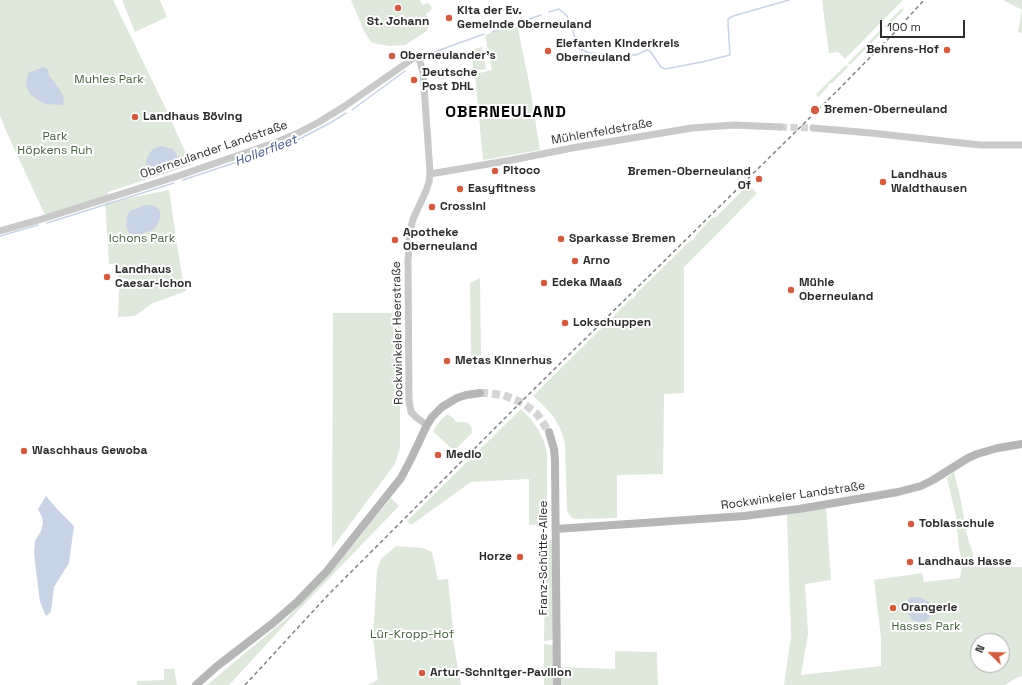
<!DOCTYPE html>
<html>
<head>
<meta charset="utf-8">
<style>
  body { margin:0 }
  #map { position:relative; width:1022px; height:685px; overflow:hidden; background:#fff; font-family:"Space Grotesk",sans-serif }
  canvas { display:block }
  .north { position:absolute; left:970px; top:633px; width:40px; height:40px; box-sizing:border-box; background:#fff; border:1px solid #ababab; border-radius:50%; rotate:293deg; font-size:11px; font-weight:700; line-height:16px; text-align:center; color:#2c2c2c }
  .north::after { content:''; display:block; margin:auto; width:14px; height:18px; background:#d05d41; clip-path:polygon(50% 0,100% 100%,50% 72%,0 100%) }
  .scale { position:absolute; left:880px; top:20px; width:85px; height:18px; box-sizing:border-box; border:2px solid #2c2c2c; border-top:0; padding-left:5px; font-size:12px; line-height:14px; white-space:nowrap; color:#2c2c2c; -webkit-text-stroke:3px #fff; paint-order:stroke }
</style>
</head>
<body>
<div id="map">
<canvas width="1022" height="685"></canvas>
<div class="north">N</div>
<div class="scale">100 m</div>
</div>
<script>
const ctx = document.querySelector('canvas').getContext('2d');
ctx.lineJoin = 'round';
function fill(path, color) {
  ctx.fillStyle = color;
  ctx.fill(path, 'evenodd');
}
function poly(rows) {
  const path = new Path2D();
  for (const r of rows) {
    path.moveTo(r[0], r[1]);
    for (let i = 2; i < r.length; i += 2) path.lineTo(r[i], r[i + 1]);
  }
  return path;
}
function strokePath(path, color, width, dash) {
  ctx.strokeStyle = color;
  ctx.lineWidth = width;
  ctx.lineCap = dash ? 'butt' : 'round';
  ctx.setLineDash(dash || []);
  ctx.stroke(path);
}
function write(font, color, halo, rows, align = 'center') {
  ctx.font = font + ' "Space Grotesk",sans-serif';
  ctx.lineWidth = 4;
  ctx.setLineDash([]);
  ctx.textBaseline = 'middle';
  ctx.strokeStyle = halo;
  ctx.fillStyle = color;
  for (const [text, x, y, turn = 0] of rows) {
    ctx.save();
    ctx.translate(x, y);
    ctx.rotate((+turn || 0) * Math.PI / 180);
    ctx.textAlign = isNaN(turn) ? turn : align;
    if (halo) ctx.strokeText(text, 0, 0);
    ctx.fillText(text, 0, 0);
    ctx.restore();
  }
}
fill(poly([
  [0,0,113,0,168,113,191,165,108,192,108,195,45,215,6,131,0,115],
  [122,0,160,0,167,17,135,32],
  [351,0,420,0,422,5,428,3,430,5,432,8,430,11,426,14,429,23,427,31,405,45,389,46,377,44,371,42,364,31],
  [822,0,903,0,845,59,838,52,829,53],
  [1003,0,1022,0,1022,33,1018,32,1022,10],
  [902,8,904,10,888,26,887,25,882,29,883,31,850,65,848,63],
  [517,24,530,87,540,150,483,160,475,74,492,70,485,35],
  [482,47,486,69,474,71,470,50],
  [846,65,848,67,832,83,830,83,827,86,828,87,818,97,816,94],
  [748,185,757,193,725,226,684,267,684,393,664,394,663,474,617,475,617,518,576,519,572,518,568,513,567,510,565,444,560,428,553,416,542,404,533,396,632,298,633,299,636,295,636,294,691,240,692,241,696,237,695,236,713,217,715,218],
  [169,190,181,270,186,291,151,304,135,316,118,317,119,291,118,264,109,264,105,203],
  [480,278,481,355,471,364,470,283],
  [333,313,400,313,400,447,395,464,332,548],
  [521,409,530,418,538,429,544,441,547,454,547,517,544,521,541,524,529,525,529,479,471,482,411,525,407,521],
  [447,414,453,418,456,422,464,422,468,423,471,426,472,433,454,451,433,431,438,423],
  [954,472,961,501,967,535,973,554,973,567,1022,567,1022,676,1018,677,1005,685,784,685,791,636,787,515,826,508,831,580,805,584,808,634,801,675,881,666,881,637,874,580,922,573,924,582,960,578,962,566,961,557,959,549,956,516,947,478],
  [978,641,1002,641,1002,665,978,665],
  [391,498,399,506,288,621,229,685,207,685,287,618,334,569],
  [546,540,551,540,554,564,554,638,552,640,544,641],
  [396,546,423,548,432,552,438,580,448,579,453,630,453,640,461,685,368,685,378,680,373,638,377,570,381,559],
  [544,644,552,645,555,647,555,685,544,685],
  [615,651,657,652,658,685,559,685,559,667,615,669],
  [164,669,174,669,177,685,137,685,137,681,164,680]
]), '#dee8db');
fill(poly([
  [42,67,46,68,48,70,49,76,53,80,63,95,64,100,63,105,46,104,39,101,30,94,27,88,26,83,28,74,32,71,34,71],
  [160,146,173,149,176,153,178,159,175,164,162,169,153,171,147,170,146,161,149,154,153,149],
  [145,205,152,205,158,208,160,212,160,219,156,227,151,231,146,232,139,235,135,236,129,234,126,226,127,216,130,211],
  [46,496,57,509,74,526,69,563,54,587,51,612,46,616,40,602,34,554,35,541,41,531,43,523,42,517,38,509],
  [915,597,921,598,928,602,932,605,933,611,930,617,927,620,922,623,917,622,912,620,907,612,906,608,909,598]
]), '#c9d3e6');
strokePath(poly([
  [549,12,559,9,567,16,572,28,578,48,589,53,603,54,636,55,647,50,650,51,661,67,665,69,702,62,730,55,728,23,728,19,733,16,789,0],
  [492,32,541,15],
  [426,55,484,34],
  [352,110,405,71],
  [183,180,231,164,265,154,282,148,330,123,346,113],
  [47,223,174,183],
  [0,236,38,225]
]), '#c9d3e6', 1.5);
strokePath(poly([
  [780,127,813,128]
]), '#d5d5d5', 7, [7, 3.5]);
strokePath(poly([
  [480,393,486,393,503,395,523,403,537,414,549,432]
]), '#d5d5d5', 8, [8, 4]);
strokePath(poly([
  [813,128,871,133,980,145,1022,145],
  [430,174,512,160,572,148,692,128,734,125,780,127],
  [0,231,42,219,178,176,277,142,296,134,319,122,345,106,418,55,423,72,428,143,430,174,429,182,426,191,413,219,410,231,408,261,409,401,411,412,417,418,427,425]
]), '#c9c9c9', 7);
strokePath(poly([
  [549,432,554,449,555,461,557,685],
  [556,529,744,516,799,509,898,492,921,486,933,480,968,458,977,454,998,448,1022,444],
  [196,685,216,667,273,623,297,602,327,571,401,478,410,461,427,425,432,417,442,407,457,398,466,395,480,393]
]), '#b6b6b6', 8);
strokePath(poly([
  [245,685,328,595,526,397,840,88,895,32,924,0]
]), '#818181', 1.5, [4, 3]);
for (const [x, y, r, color] of [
  [398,8,4,"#d05d41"],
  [449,18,4,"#d05d41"],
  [947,50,4,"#d05d41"],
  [548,51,4,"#d05d41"],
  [392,56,4,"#d05d41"],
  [414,80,4,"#d05d41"],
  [815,110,5,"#d05d41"],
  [135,117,4,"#d05d41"],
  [495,171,4,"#d05d41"],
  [759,179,4,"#d05d41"],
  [883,182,4,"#d05d41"],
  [460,189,4,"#d05d41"],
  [432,207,4,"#d05d41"],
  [561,239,4,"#d05d41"],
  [395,240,4,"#d05d41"],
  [575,261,4,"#d05d41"],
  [107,277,4,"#d05d41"],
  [544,283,4,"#d05d41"],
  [791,290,4,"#d05d41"],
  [565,323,4,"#d05d41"],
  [447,361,4,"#d05d41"],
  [24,451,4,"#d05d41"],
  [438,455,4,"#d05d41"],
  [911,524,4,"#d05d41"],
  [520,557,4,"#d05d41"],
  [910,562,4,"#d05d41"],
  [893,608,4,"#d05d41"],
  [422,673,4,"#d05d41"]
]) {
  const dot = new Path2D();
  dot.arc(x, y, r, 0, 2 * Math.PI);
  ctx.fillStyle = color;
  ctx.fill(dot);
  strokePath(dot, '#fff', 1.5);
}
write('bold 12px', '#2c2c2c', '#fff', [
  ["Kita der Ev.",457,11],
  ["Gemeinde Oberneuland",457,25],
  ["St. Johann",398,22,"center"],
  ["Elefanten Kinderkreis",556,44],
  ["Oberneuland",556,58],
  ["Behrens-Hof",939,50,"right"],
  ["Oberneulander's",400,56],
  ["Deutsche",422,73],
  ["Post DHL",422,87],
  ["Bremen-Oberneuland",824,110],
  ["Landhaus Böving",143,117],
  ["Pitoco",503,171],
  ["Bremen-Oberneuland",751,172,"right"],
  ["Of",751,186,"right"],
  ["Landhaus",891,175],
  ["Waldthausen",891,189],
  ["Easyfitness",468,189],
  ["Crossini",440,207],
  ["Apotheke",403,233],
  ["Oberneuland",403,247],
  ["Sparkasse Bremen",569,239],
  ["Arno",583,261],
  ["Landhaus",115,270],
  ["Caesar-Ichon",115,284],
  ["Edeka Maaß",552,283],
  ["Mühle",799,283],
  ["Oberneuland",799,297],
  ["Lokschuppen",573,323],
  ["Metas Kinnerhus",455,361],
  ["Waschhaus Gewoba",32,451],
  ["Medio",446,455],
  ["Tobiasschule",919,524],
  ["Horze",512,557,"right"],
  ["Landhaus Hasse",918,562],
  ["Orangerie",901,608],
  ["Artur-Schnitger-Pavillon",430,673]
], 'left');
write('12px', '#46623f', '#fff', [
  ["Muhles Park",109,80],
  ["Park",55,137],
  ["Höpkens Ruh",55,151],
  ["Ichons Park",142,239],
  ["Hasses Park",926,627],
  ["Lür-Kropp-Hof",412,635]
]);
write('12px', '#2c2c2c', '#fff', [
  ["Mühlenfeldstraße",602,132,-10],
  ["Oberneulander Landstraße",214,150,-19],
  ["Rockwinkeler Heerstraße",398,333,-91],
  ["Rockwinkeler Landstraße",793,496,-8],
  ["Franz-Schütte-Allee",544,558,-90]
]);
write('italic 13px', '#445a84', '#fff', [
  ["Hollerfleet",266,151,-21]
]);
ctx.letterSpacing = '1px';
write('bold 16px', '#000', '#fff', [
  ["OBERNEULAND",506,113]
]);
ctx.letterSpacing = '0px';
</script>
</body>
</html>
